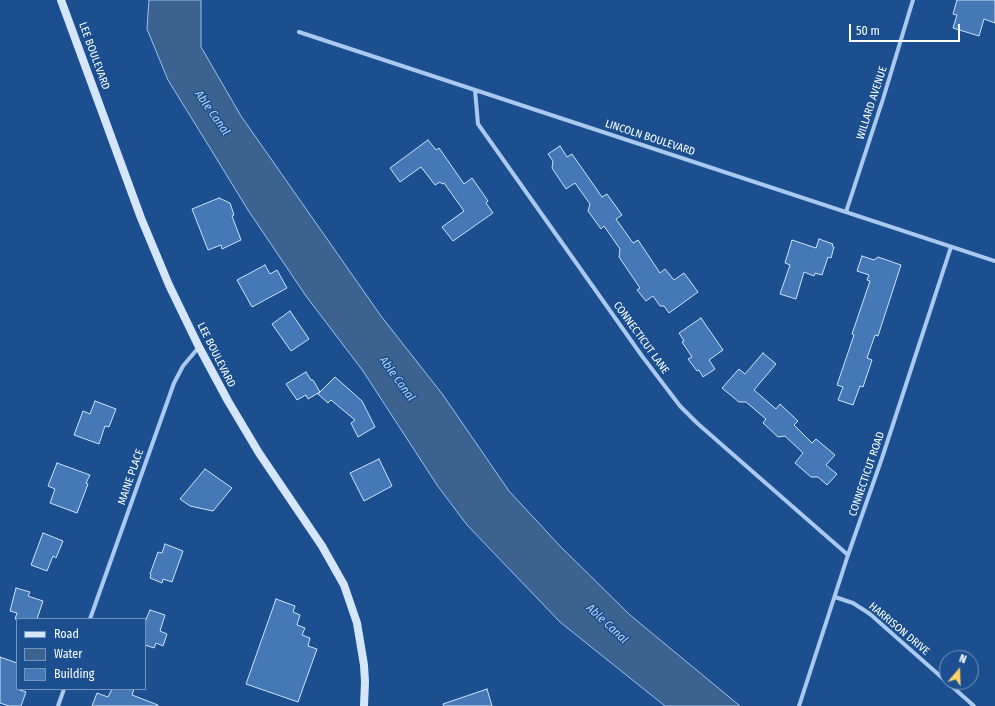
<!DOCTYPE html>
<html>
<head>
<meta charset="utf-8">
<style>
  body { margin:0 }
  #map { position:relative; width:995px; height:706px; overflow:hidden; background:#1b4f8f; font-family:"Fira Sans Condensed",sans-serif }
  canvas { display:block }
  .legend { position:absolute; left:16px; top:618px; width:130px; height:72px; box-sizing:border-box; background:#1b4f8f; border:1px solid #7695bc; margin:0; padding:5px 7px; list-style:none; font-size:12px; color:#fff }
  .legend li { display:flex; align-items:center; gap:8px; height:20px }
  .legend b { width:20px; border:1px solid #7695bc }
  .north { position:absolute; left:939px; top:650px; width:40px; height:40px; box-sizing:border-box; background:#1b4f8f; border:1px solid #7695bc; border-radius:50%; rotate:19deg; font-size:11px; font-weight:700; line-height:16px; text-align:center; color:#fff }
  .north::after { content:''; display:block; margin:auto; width:14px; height:18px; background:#ffd166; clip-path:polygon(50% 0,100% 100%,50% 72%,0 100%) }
  .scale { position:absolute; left:849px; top:24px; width:111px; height:18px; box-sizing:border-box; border:2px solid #fff; border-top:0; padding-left:5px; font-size:12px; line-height:14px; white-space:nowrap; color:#fff; -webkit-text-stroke:3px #1b4f8f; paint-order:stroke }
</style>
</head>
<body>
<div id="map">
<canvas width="995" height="706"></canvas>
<ul class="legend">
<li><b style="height:5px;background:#d6e6fa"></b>Road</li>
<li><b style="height:11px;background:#3c6290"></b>Water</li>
<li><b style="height:11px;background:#4478b7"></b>Building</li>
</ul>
<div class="north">N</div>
<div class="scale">50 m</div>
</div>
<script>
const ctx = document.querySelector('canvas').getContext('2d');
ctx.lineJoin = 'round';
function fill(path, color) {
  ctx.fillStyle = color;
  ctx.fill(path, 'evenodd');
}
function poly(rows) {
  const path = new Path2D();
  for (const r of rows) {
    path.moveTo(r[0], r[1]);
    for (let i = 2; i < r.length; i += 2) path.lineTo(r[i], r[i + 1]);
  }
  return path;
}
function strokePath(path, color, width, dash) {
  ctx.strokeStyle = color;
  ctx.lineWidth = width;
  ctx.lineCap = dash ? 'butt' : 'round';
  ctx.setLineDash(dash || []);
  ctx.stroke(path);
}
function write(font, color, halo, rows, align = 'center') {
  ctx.font = font + ' "Fira Sans Condensed",sans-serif';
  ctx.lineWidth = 3;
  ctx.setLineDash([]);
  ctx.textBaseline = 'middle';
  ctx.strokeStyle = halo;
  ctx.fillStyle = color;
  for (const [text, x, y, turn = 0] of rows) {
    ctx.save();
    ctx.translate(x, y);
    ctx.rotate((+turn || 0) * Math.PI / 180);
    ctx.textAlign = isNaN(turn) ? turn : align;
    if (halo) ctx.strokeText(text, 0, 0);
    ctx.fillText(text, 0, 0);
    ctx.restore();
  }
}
const water = poly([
  [149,0,201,0,201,47,241,116,381,316,443,395,509,491,560,546,630,615,740,706,665,706,560,622,467,525,437,485,363,371,306,296,248,210,202,135,168,80,147,29,149,0]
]);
fill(water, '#3c6290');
strokePath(water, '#9cc4f0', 1);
const building = poly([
  [957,0,995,0,995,23,984,19,979,36,953,28,957,15,953,14,957,0],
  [428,140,436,150,439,148,464,184,472,178,488,201,486,203,493,213,453,241,442,227,464,211,444,183,442,184,440,182,435,185,421,167,400,182,390,168,428,140],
  [560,146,567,157,572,154,602,197,607,194,622,215,616,219,633,243,638,240,660,273,665,269,674,280,684,273,698,292,669,313,664,306,660,306,653,296,646,301,637,290,640,288,619,257,620,249,604,226,601,229,588,211,590,204,575,183,566,189,552,168,553,161,548,154,560,146],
  [219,198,230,203,234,215,232,216,241,240,222,249,221,245,208,250,192,209,219,198],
  [819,239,833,244,832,246,834,247,831,258,828,257,822,275,815,273,814,276,804,272,796,299,780,294,790,265,785,263,792,240,816,248,819,239],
  [862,256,874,260,878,257,901,265,878,336,875,335,867,358,872,360,863,387,860,386,853,405,838,400,843,387,837,385,854,335,852,334,870,281,867,280,869,275,857,271,862,256],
  [265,265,270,274,277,270,287,288,252,307,237,280,265,265],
  [290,311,309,339,291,351,272,324,290,311],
  [701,318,723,350,709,360,715,369,703,377,699,370,697,371,688,359,692,357,682,342,684,341,679,333,701,318],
  [763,353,776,364,754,390,776,409,780,404,798,421,794,425,812,443,816,439,835,455,826,465,837,474,827,485,818,477,811,477,795,463,803,453,785,436,778,437,763,423,766,419,746,402,739,402,722,388,739,369,745,374,763,353],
  [306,372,311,380,313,380,320,392,335,377,362,401,375,427,358,437,351,423,355,420,331,400,328,403,318,394,320,392,308,399,306,395,297,400,286,384,306,372],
  [95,401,116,409,109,427,105,426,99,444,74,435,83,411,90,414,95,401],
  [379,459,392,486,364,501,350,473,379,459],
  [57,463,90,475,86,483,88,484,77,513,50,503,55,489,48,486,57,463],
  [205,469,232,488,213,511,190,506,180,499,205,469],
  [43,533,63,541,56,558,53,556,47,571,31,565,43,533],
  [165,544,183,551,172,582,163,579,162,583,150,578,151,575,150,574,158,552,162,553,165,544],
  [16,588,30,592,28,596,43,601,37,619,15,619,17,613,10,611,16,588],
  [276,599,295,606,293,612,300,615,297,625,305,628,302,635,310,638,308,646,317,649,298,702,246,684,276,599],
  [150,610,165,615,160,631,167,634,163,646,156,643,154,648,145,645,145,622,150,610],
  [0,657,17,663,17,689,26,692,21,706,9,706,0,703,0,657],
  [112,689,134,689,132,695,158,705,158,706,92,706,97,693,108,697,112,689],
  [487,689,492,706,444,706,443,704,487,689]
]);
fill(building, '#4478b7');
strokePath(building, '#cfe3fa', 1);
strokePath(poly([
  [299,32,995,261],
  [475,90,478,124,642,356,680,406,697,423,848,555],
  [846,212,883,99,913,0],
  [835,597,853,603,870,614,947,682],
  [90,619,174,383,183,366,199,347],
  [947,682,974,706],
  [58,706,64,689],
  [799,706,848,555,882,458,951,247]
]), '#a9c9ee', 4);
strokePath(poly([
  [61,0,141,218,169,285,199,347,228,401,259,453,322,546,344,585,357,623,364,665,365,682,364,706]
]), '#d6e6fa', 8);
write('11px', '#fff', '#1b4f8f', [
  ["LEE BOULEVARD",94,56,70],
  ["WILLARD AVENUE",872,103,-72],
  ["LINCOLN BOULEVARD",650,138,18],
  ["CONNECTICUT LANE",641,338,54],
  ["LEE BOULEVARD",216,355,63],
  ["CONNECTICUT ROAD",867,474,-71],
  ["MAINE PLACE",131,477,-71],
  ["HARRISON DRIVE",899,629,40]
]);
write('italic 12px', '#b5d3f5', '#1b4f8f', [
  ["Able Canal",212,113,55],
  ["Able Canal",397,379,54],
  ["Able Canal",607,624,43]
]);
</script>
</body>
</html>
